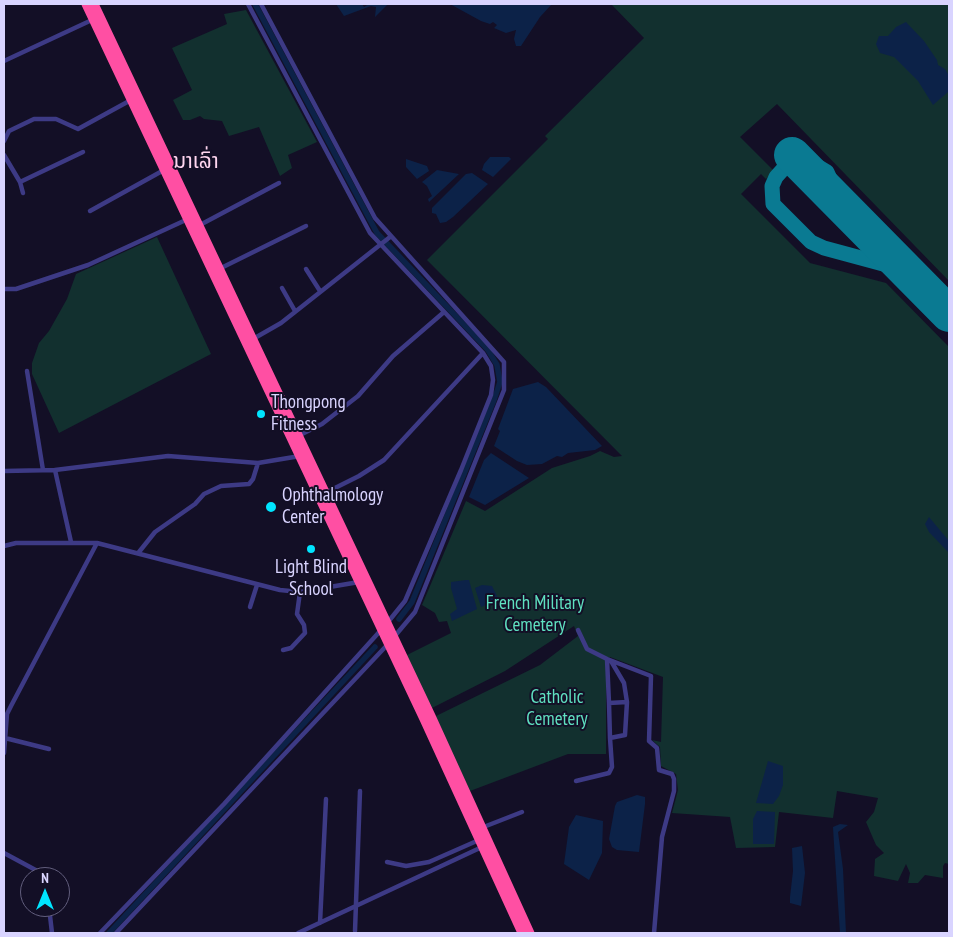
<!DOCTYPE html>
<html>
<head>
<meta charset="utf-8">
<style>
  body { margin:0 }
  #map { position:relative; width:953px; height:937px; overflow:hidden; background:#130f26; font-family:"PT Sans Narrow",sans-serif }
  canvas { display:block }
  .frame { position:absolute; inset:0; border:5px solid #d9d4ff; pointer-events:none }
  .north { position:absolute; left:20px; top:867px; width:50px; height:50px; box-sizing:border-box; background:#130f26; border:1px solid #625e7d; border-radius:50%; rotate:0deg; font-size:14px; font-weight:700; line-height:20px; text-align:center; color:#d9d4ff }
  .north::after { content:''; display:block; margin:auto; width:18px; height:22px; background:#00e5ff; clip-path:polygon(50% 0,100% 100%,50% 72%,0 100%) }
</style>
</head>
<body>
<div id="map">
<canvas width="953" height="937"></canvas>
<div class="frame"></div>
<div class="north">N</div>
</div>
<script>
const ctx = document.querySelector('canvas').getContext('2d');
ctx.lineJoin = 'round';
function fill(path, color) {
  ctx.fillStyle = color;
  ctx.fill(path, 'evenodd');
}
function poly(rows) {
  const path = new Path2D();
  for (const r of rows) {
    path.moveTo(r[0], r[1]);
    for (let i = 2; i < r.length; i += 2) path.lineTo(r[i], r[i + 1]);
  }
  return path;
}
function strokePath(path, color, width, dash) {
  ctx.strokeStyle = color;
  ctx.lineWidth = width;
  ctx.lineCap = dash ? 'butt' : 'round';
  ctx.setLineDash(dash || []);
  ctx.stroke(path);
}
function write(font, color, halo, rows, align = 'center') {
  ctx.font = font + ' "PT Sans Narrow","Noto Sans Lao",sans-serif';
  ctx.lineWidth = 4;
  ctx.setLineDash([]);
  ctx.textBaseline = 'middle';
  ctx.strokeStyle = halo;
  ctx.fillStyle = color;
  for (const [text, x, y, turn = 0] of rows) {
    ctx.save();
    ctx.translate(x, y);
    ctx.rotate((+turn || 0) * Math.PI / 180);
    ctx.textAlign = isNaN(turn) ? turn : align;
    if (halo) ctx.strokeText(text, 0, 0);
    ctx.fillText(text, 0, 0);
    ctx.restore();
  }
}
fill(poly([
  [611,4,949,4,949,281,777,104,740,137,774,171,766,179,761,174,741,194,810,263,886,283,949,347,949,864,945,863,943,866,943,878,925,875,918,883,908,883,910,873,906,864,898,881,874,876,875,859,884,853,876,845,866,822,874,812,878,798,837,791,833,818,779,812,775,847,736,848,730,817,672,813,678,790,676,774,661,766,660,747,652,740,661,742,663,677,610,657,606,661,606,754,568,754,470,791,434,717,540,665,578,636,574,626,505,671,430,709,405,656,451,633,447,621,439,622,435,613,422,605,466,501,485,511,552,468,590,456,600,451,614,457,622,456,427,260,548,139,545,136,644,38],
  [246,10,317,142,288,155,292,168,280,176,259,127,229,136,222,121,204,119,200,116,190,120,183,120,173,100,192,90,172,48,227,24,224,14],
  [157,237,211,354,59,433,32,374,32,363,39,343,49,331,67,299,76,274]
]), '#12302f');
fill(poly([
  [336,4,362,4,364,7,369,4,388,4,375,17,376,7,371,6,344,16],
  [450,4,552,4,540,17,521,46,516,46,514,39,516,30,506,33,494,28,497,25,493,22,490,24,481,21],
  [906,22,924,41,937,60,938,65,945,69,949,76,949,95,948,92,933,105,918,81,894,57,880,53,876,44,879,36,888,36,896,27],
  [490,157,509,157,511,159,493,177,482,170,484,164],
  [406,159,427,166,429,171,417,179,406,167],
  [437,170,459,174,429,202,428,199,432,196,427,186,422,182],
  [472,173,488,184,453,217,446,222,440,223,436,214,432,213,432,208,466,174],
  [538,382,546,387,602,446,595,450,568,453,562,457,557,456,542,464,527,465,517,461,494,446,500,431,498,429,513,389],
  [491,453,529,478,485,505,469,497,484,460],
  [929,517,949,541,949,553,929,532,925,524],
  [466,580,469,580,477,609,452,621,450,614,457,609,451,588,451,582],
  [482,585,492,586,498,598,496,601,481,607,475,588],
  [768,761,783,766,783,785,779,796,773,804,756,803],
  [637,795,645,797,645,804,639,852,617,850,612,847,609,839,615,806,617,802],
  [757,811,775,812,774,844,753,844,753,819],
  [576,815,603,821,602,853,589,880,564,864,569,827],
  [840,824,848,825,838,832,843,869,846,933,840,933,834,844,833,827],
  [802,846,805,873,801,906,790,903,790,897,793,871,792,848]
]), '#0c2248');
strokePath(poly([
  [255,4,377,233,488,350,497,365,500,382,494,400,412,602,399,619],
  [109,933,375,647]
]), '#0c2248', 5.5);
strokePath(poly([
  [843,207,827,172,812,163,799,162,785,167,776,177,772,186,773,204,811,242,824,248,898,268,931,295]
]), '#0a7a92', 15);
strokePath(poly([
  [792,155,949,314]
]), '#0a7a92', 36);
strokePath(poly([
  [248,4,370,233,483,353,491,366,493,380,491,395,461,470,405,601,388,622],
  [261,4,375,218,504,362,504,390,415,612,394,637],
  [4,61,94,19],
  [4,141,9,131,34,119,56,119,78,129,131,100],
  [4,155,20,182,83,152],
  [20,182,23,193],
  [90,211,164,170],
  [198,226,279,183],
  [219,269,306,226],
  [306,269,320,291],
  [282,288,295,311],
  [4,289,16,289,88,265,188,219],
  [253,339,281,323,390,237],
  [27,371,43,470],
  [298,436,322,424,358,396,393,356,444,312],
  [55,470,71,542],
  [4,471,55,470,168,456,258,463,300,456],
  [325,493,359,476,384,460,483,353],
  [4,546,16,543,97,543,280,590,300,592,359,582],
  [139,552,155,532,195,504,204,494,221,486,249,484,253,479,258,463],
  [250,607,257,585],
  [578,630,587,649,607,659,651,676,649,741,657,748,659,770,672,774,674,779,674,791,662,837,654,933],
  [283,650,291,648,305,633,304,625,297,614,300,592],
  [607,659,609,703,627,702,624,683,611,661],
  [609,703,610,738,625,735,627,702],
  [5,738,49,749],
  [4,753,7,714,11,706,97,543],
  [576,781,609,773,612,767,610,738],
  [481,828,522,812],
  [4,853,43,874,44,877],
  [387,862,406,866,429,862,479,840],
  [49,907,52,933],
  [320,923,326,799],
  [355,931,360,791],
  [100,933,224,804,381,630],
  [116,933,389,643],
  [298,933,482,847]
]), '#3d3a85', 4.5);
strokePath(poly([
  [86,4,424,719,522,933],
  [94,4,431,716,530,933]
]), '#ff4fa3', 9);
for (const [x, y, r, color] of [
  [261,414,5,"#00e5ff"],
  [271,507,6,"#00e5ff"],
  [311,549,5,"#00e5ff"]
]) {
  const dot = new Path2D();
  dot.arc(x, y, r, 0, 2 * Math.PI);
  ctx.fillStyle = color;
  ctx.fill(dot);
  strokePath(dot, '#130f26', 2);
}
write('19px', '#d9d4ff', '#130f26', [
  ["Thongpong",271,403],
  ["Fitness",271,425],
  ["Ophthalmology",282,496],
  ["Center",282,518],
  ["Light Blind",311,568,"center"],
  ["School",311,590,"center"]
], 'left');
write('19px', '#5fe0c0', '#130f26', [
  ["French Military",535,604],
  ["Cemetery",535,626],
  ["Catholic",557,698],
  ["Cemetery",557,720]
]);
write('21px', '#ffd6f0', '#130f26', [
  ["ນາເລົ່າ",196,162]
]);
</script>
</body>
</html>
